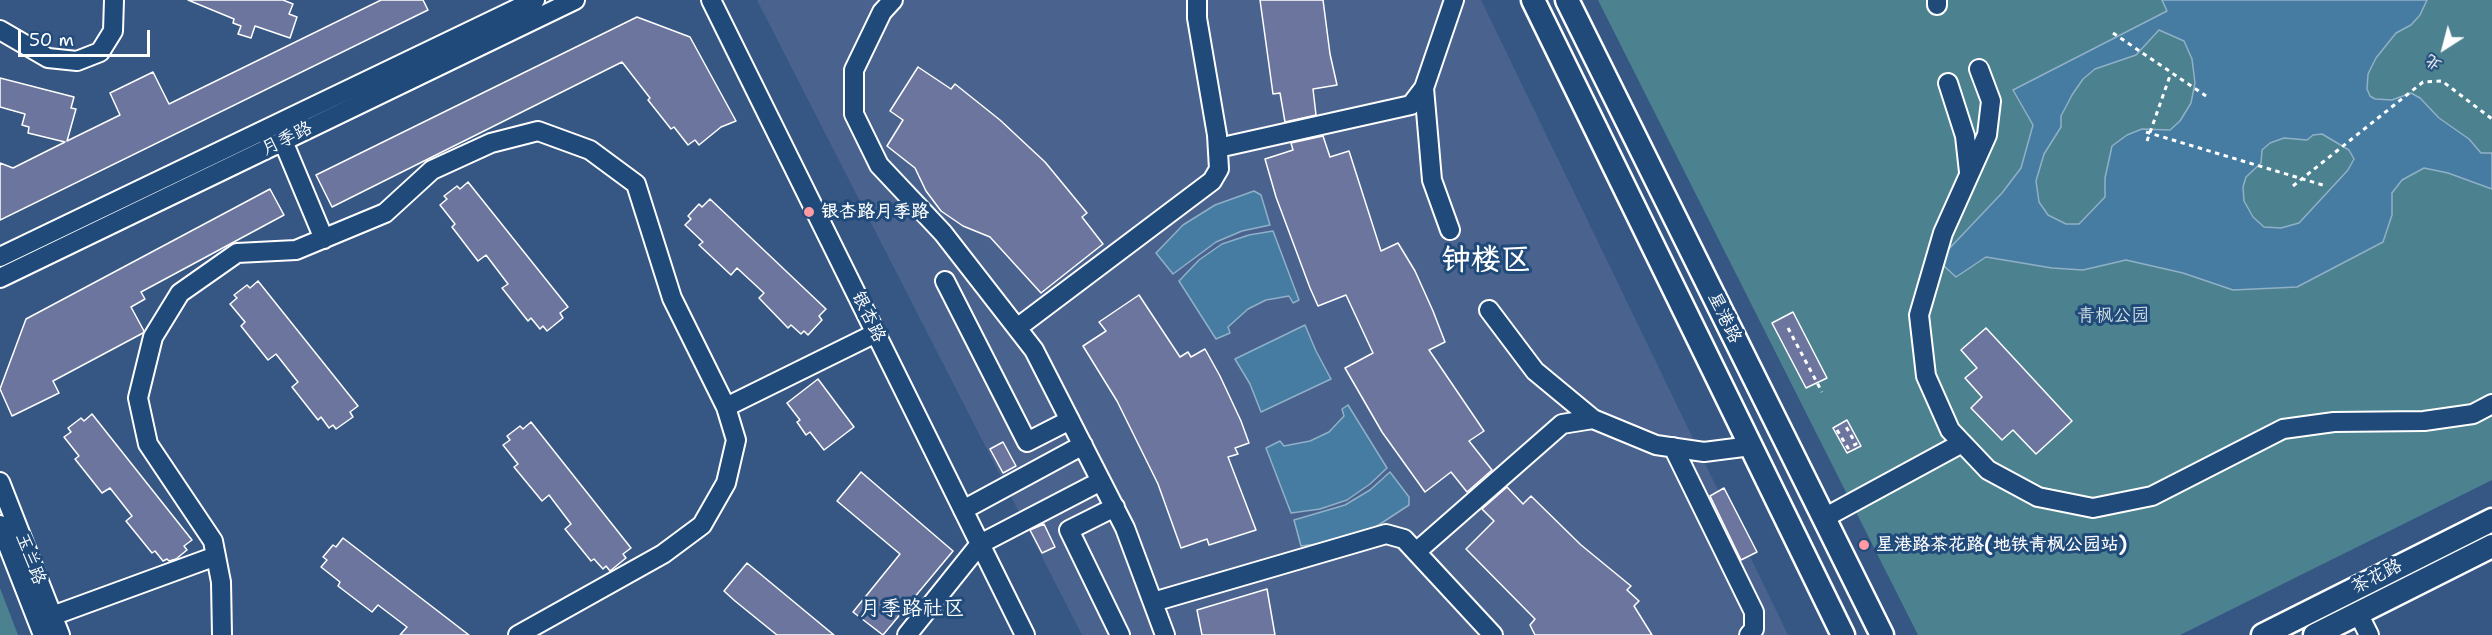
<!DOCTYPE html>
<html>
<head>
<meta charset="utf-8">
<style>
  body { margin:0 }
  #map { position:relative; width:2492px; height:635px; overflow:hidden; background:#365784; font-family:"Shantell Sans","LXGW WenKai TC",sans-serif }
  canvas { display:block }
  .north { position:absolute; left:2414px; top:18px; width:60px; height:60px; -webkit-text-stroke:4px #1f4a7a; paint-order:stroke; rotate:216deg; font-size:16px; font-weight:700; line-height:24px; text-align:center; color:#fff }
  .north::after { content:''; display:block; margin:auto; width:21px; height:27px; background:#fff; clip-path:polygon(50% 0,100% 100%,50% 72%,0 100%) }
  .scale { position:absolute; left:18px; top:30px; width:132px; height:27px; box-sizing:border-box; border:3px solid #fff; border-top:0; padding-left:8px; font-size:18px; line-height:21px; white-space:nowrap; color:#fff; -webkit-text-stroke:4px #1f4a7a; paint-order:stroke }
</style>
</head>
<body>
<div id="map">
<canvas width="2492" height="635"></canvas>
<div class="north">北</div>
<div class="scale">50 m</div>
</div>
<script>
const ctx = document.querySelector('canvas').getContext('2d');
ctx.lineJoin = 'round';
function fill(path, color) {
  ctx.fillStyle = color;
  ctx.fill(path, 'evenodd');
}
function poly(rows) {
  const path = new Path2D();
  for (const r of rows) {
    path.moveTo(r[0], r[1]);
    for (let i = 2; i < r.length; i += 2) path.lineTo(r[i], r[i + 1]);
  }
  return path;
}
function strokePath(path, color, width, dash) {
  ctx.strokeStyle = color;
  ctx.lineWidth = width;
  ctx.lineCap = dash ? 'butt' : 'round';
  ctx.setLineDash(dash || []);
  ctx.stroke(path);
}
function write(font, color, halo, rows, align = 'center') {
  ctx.font = font + ' "Shantell Sans","LXGW WenKai TC",sans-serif';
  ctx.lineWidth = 6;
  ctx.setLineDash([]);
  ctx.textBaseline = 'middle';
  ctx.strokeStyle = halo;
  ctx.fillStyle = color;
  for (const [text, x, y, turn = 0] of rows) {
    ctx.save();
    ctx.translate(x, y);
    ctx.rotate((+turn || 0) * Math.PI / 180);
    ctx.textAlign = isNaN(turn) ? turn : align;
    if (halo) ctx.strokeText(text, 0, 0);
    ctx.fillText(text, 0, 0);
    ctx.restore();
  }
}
fill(poly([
  [757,0,1481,0,1788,635,1082,635]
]), '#4a638e');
fill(poly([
  [1598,0,2492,0,2492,480,2180,635,1918,635],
  [0,588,18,635,0,635]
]), '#4c8290');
const water = poly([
  [2162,0,2427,0,2420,15,2411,25,2396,33,2376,58,2368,74,2367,89,2370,96,2375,99,2392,100,2411,93,2420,98,2439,118,2469,139,2481,153,2492,153,2492,189,2448,173,2424,168,2402,180,2392,193,2392,215,2383,242,2297,287,2233,290,2183,273,2126,260,2083,270,2052,268,1986,257,1956,277,1944,266,1946,252,2002,193,2021,168,2033,125,2013,90,2167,11,2162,0],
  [2159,30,2184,41,2192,59,2195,83,2191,103,2180,121,2170,130,2142,129,2127,135,2112,146,2105,178,2105,197,2079,224,2066,224,2048,215,2039,202,2036,181,2044,154,2061,127,2061,116,2072,95,2083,79,2095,69,2136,55,2159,30],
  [2322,134,2349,150,2354,159,2348,170,2299,223,2281,228,2264,227,2253,217,2244,201,2243,187,2246,177,2261,163,2262,150,2270,143,2284,138,2307,140,2313,135,2322,134],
  [1254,191,1261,195,1270,225,1242,231,1216,242,1173,274,1156,253,1183,225,1215,205,1254,191],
  [1273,231,1299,300,1293,303,1289,296,1266,300,1248,309,1228,327,1230,333,1216,339,1179,281,1199,260,1222,244,1249,235,1273,231],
  [1305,325,1316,351,1331,379,1261,412,1250,384,1235,359,1305,325],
  [1348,405,1387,468,1370,484,1347,500,1320,509,1291,513,1266,448,1280,441,1284,446,1310,441,1329,432,1344,416,1342,409,1348,405],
  [1390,472,1409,497,1409,505,1374,528,1339,541,1301,546,1294,520,1345,505,1370,490,1390,472]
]);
fill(water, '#467ca2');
strokePath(water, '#90b0c7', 1.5);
const building = poly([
  [188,0,283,0,293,4,289,14,297,17,290,38,255,26,251,38,238,34,241,26,233,23,234,19,188,0],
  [381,0,423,0,428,10,0,220,0,163,13,168,65,142,28,133,29,127,22,125,25,114,0,107,0,78,74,97,71,108,76,109,67,141,120,115,110,93,153,72,169,104,381,0],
  [1260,0,1323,0,1330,54,1337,85,1313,89,1316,115,1285,122,1280,93,1273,94,1260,0],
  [637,17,690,37,736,121,721,127,699,145,695,140,688,145,674,127,671,129,648,100,650,98,622,62,332,207,316,175,637,17],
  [918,67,951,89,955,84,1000,120,1045,162,1087,213,1082,217,1103,244,1041,293,990,237,963,226,941,211,926,191,915,168,887,146,903,120,890,111,918,67],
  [1323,136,1330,157,1349,151,1381,251,1398,243,1415,271,1433,311,1445,342,1429,350,1484,431,1469,441,1492,470,1467,492,1451,472,1425,492,1382,432,1345,368,1373,353,1346,295,1318,306,1310,288,1276,197,1265,159,1293,150,1291,143,1323,136],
  [468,182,568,307,560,313,563,318,547,331,543,326,540,329,531,318,528,321,502,288,508,284,486,255,478,261,452,227,455,224,440,205,447,199,444,196,457,186,460,189,468,182],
  [270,189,284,215,141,292,145,299,131,307,144,331,143,333,53,381,59,393,12,416,0,389,26,319,270,189],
  [710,199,826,309,819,316,822,320,808,335,804,331,801,334,791,325,788,328,759,298,764,293,737,268,731,275,699,245,703,242,685,225,691,219,688,216,699,204,702,207,710,199],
  [258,281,358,406,350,412,353,417,336,429,333,425,329,428,321,417,318,420,292,387,298,382,276,354,268,360,241,326,245,322,230,304,237,298,234,295,247,285,250,288,258,281],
  [1139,295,1180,357,1188,352,1191,357,1205,349,1220,376,1241,421,1249,443,1235,448,1238,454,1228,457,1256,530,1209,545,1207,539,1181,548,1158,484,1117,401,1083,346,1106,331,1099,322,1139,295],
  [1793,312,1827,378,1806,388,1772,323,1793,312],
  [1986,328,2072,421,2036,454,2013,430,2002,440,1971,408,1982,397,1965,378,1977,368,1961,350,1986,328],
  [818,379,854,427,824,450,810,432,806,435,797,422,800,420,787,403,818,379],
  [92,414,192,540,184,546,187,550,176,559,169,561,167,559,163,561,155,551,152,553,126,521,132,516,110,488,102,493,75,459,79,456,64,437,71,432,68,428,81,418,84,421,92,414],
  [1847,420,1861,446,1847,453,1833,428,1847,420],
  [531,422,631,548,623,554,626,558,610,571,606,566,603,569,594,559,591,561,565,529,571,524,549,495,542,501,514,467,518,464,503,445,510,440,507,436,520,426,523,429,531,422],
  [1003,442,1016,466,1003,473,990,449,1003,442],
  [861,472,953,551,883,635,853,612,900,554,837,501,861,472],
  [1507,487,1523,504,1531,496,1581,545,1631,586,1627,590,1639,601,1634,606,1652,635,1535,635,1530,625,1535,619,1466,549,1494,521,1482,509,1507,487],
  [1724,488,1757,552,1741,560,1710,496,1724,488],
  [1044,524,1055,547,1042,553,1030,530,1044,524],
  [343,538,469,635,400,635,407,627,378,605,372,612,338,586,340,582,321,567,327,560,323,557,333,545,336,547,343,538],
  [747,563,834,635,777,635,735,601,724,591,747,563],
  [1267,589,1275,635,1202,635,1197,610,1267,589]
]);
fill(building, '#6c759d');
strokePath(building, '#fff', 1.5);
const minor = poly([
  [711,0,1025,635],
  [893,0,882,12,854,70,854,114,879,165,943,233,1034,350,1125,528,1165,635],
  [1937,0,1937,5],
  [0,30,48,58,77,61,100,52,113,31,114,0],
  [1979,69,1991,101,1987,135,1943,233,1919,315,1926,376,1950,430,1988,470,2038,497,2093,508,2152,496,2283,429,2334,422,2424,421,2473,414,2492,404],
  [1948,83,1965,136,1969,172],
  [283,141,324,239],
  [1218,148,1411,105,1424,88],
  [1450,230,1432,180,1424,88,1454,0],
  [0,257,535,0],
  [0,278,575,0],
  [945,281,1027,442,1070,420],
  [1489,310,1535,371,1593,419,1656,445,1704,452,1751,446],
  [1017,328,1212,181,1219,169,1217,135,1197,18,1197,0],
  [726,407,876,333],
  [1673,447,1754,612,1754,629,1749,635],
  [0,482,60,635],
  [1115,507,1069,530,1120,635],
  [963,510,1083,445],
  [1824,518,1962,443],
  [0,525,43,635],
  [1416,552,1562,424,1593,419],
  [1153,602,1386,534,1404,539,1493,635],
  [2358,613,2369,635],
  [52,616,216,556],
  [222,635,221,582,213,541,148,444,138,398,153,337,180,293,237,253,296,250,385,213,432,170,491,143,538,131,590,150,636,184,672,298,726,407,736,440,726,483,702,525,663,554,518,635],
  [907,635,980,544,1101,481]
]);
const major = poly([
  [1533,0,1843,635],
  [1567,0,1882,635],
  [2263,635,2492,520],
  [2315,635,2492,546]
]);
strokePath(minor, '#fff', 22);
strokePath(major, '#fff', 27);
strokePath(poly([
  [2113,33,2206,96],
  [2146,132,2326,186],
  [2147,141,2171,73],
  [2293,186,2423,82,2442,81,2492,119],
  [1788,328,1822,392],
  [1837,430,1848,448,1856,444,1845,425]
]), '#fff', 3, [4.5, 4.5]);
strokePath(minor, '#1f4a7a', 18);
strokePath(major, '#1f4a7a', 22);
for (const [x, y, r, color] of [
  [809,212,6,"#ff9aa2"],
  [1864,545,6,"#ff9aa2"]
]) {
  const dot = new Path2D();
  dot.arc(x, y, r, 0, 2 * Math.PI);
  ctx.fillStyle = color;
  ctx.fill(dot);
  strokePath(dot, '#1f4a7a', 2);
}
write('18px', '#fff', '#1f4a7a', [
  ["月季路",287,139,-26],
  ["银杏路",868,317,64],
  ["星港路",1724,318,64],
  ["玉兰路",30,559,69],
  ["茶花路",2377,577,-27]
]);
write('bold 18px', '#fff', '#1f4a7a', [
  ["银杏路月季路",821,212],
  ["星港路茶花路(地铁青枫公园站)",1876,545]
], 'left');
write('18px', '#d2e0e3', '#1f4a7a', [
  ["青枫公园",2113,316]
]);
write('21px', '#fff', '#1f4a7a', [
  ["月季路社区",912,610]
]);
write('bold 30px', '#fff', '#1f4a7a', [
  ["钟楼区",1486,261]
]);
</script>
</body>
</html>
